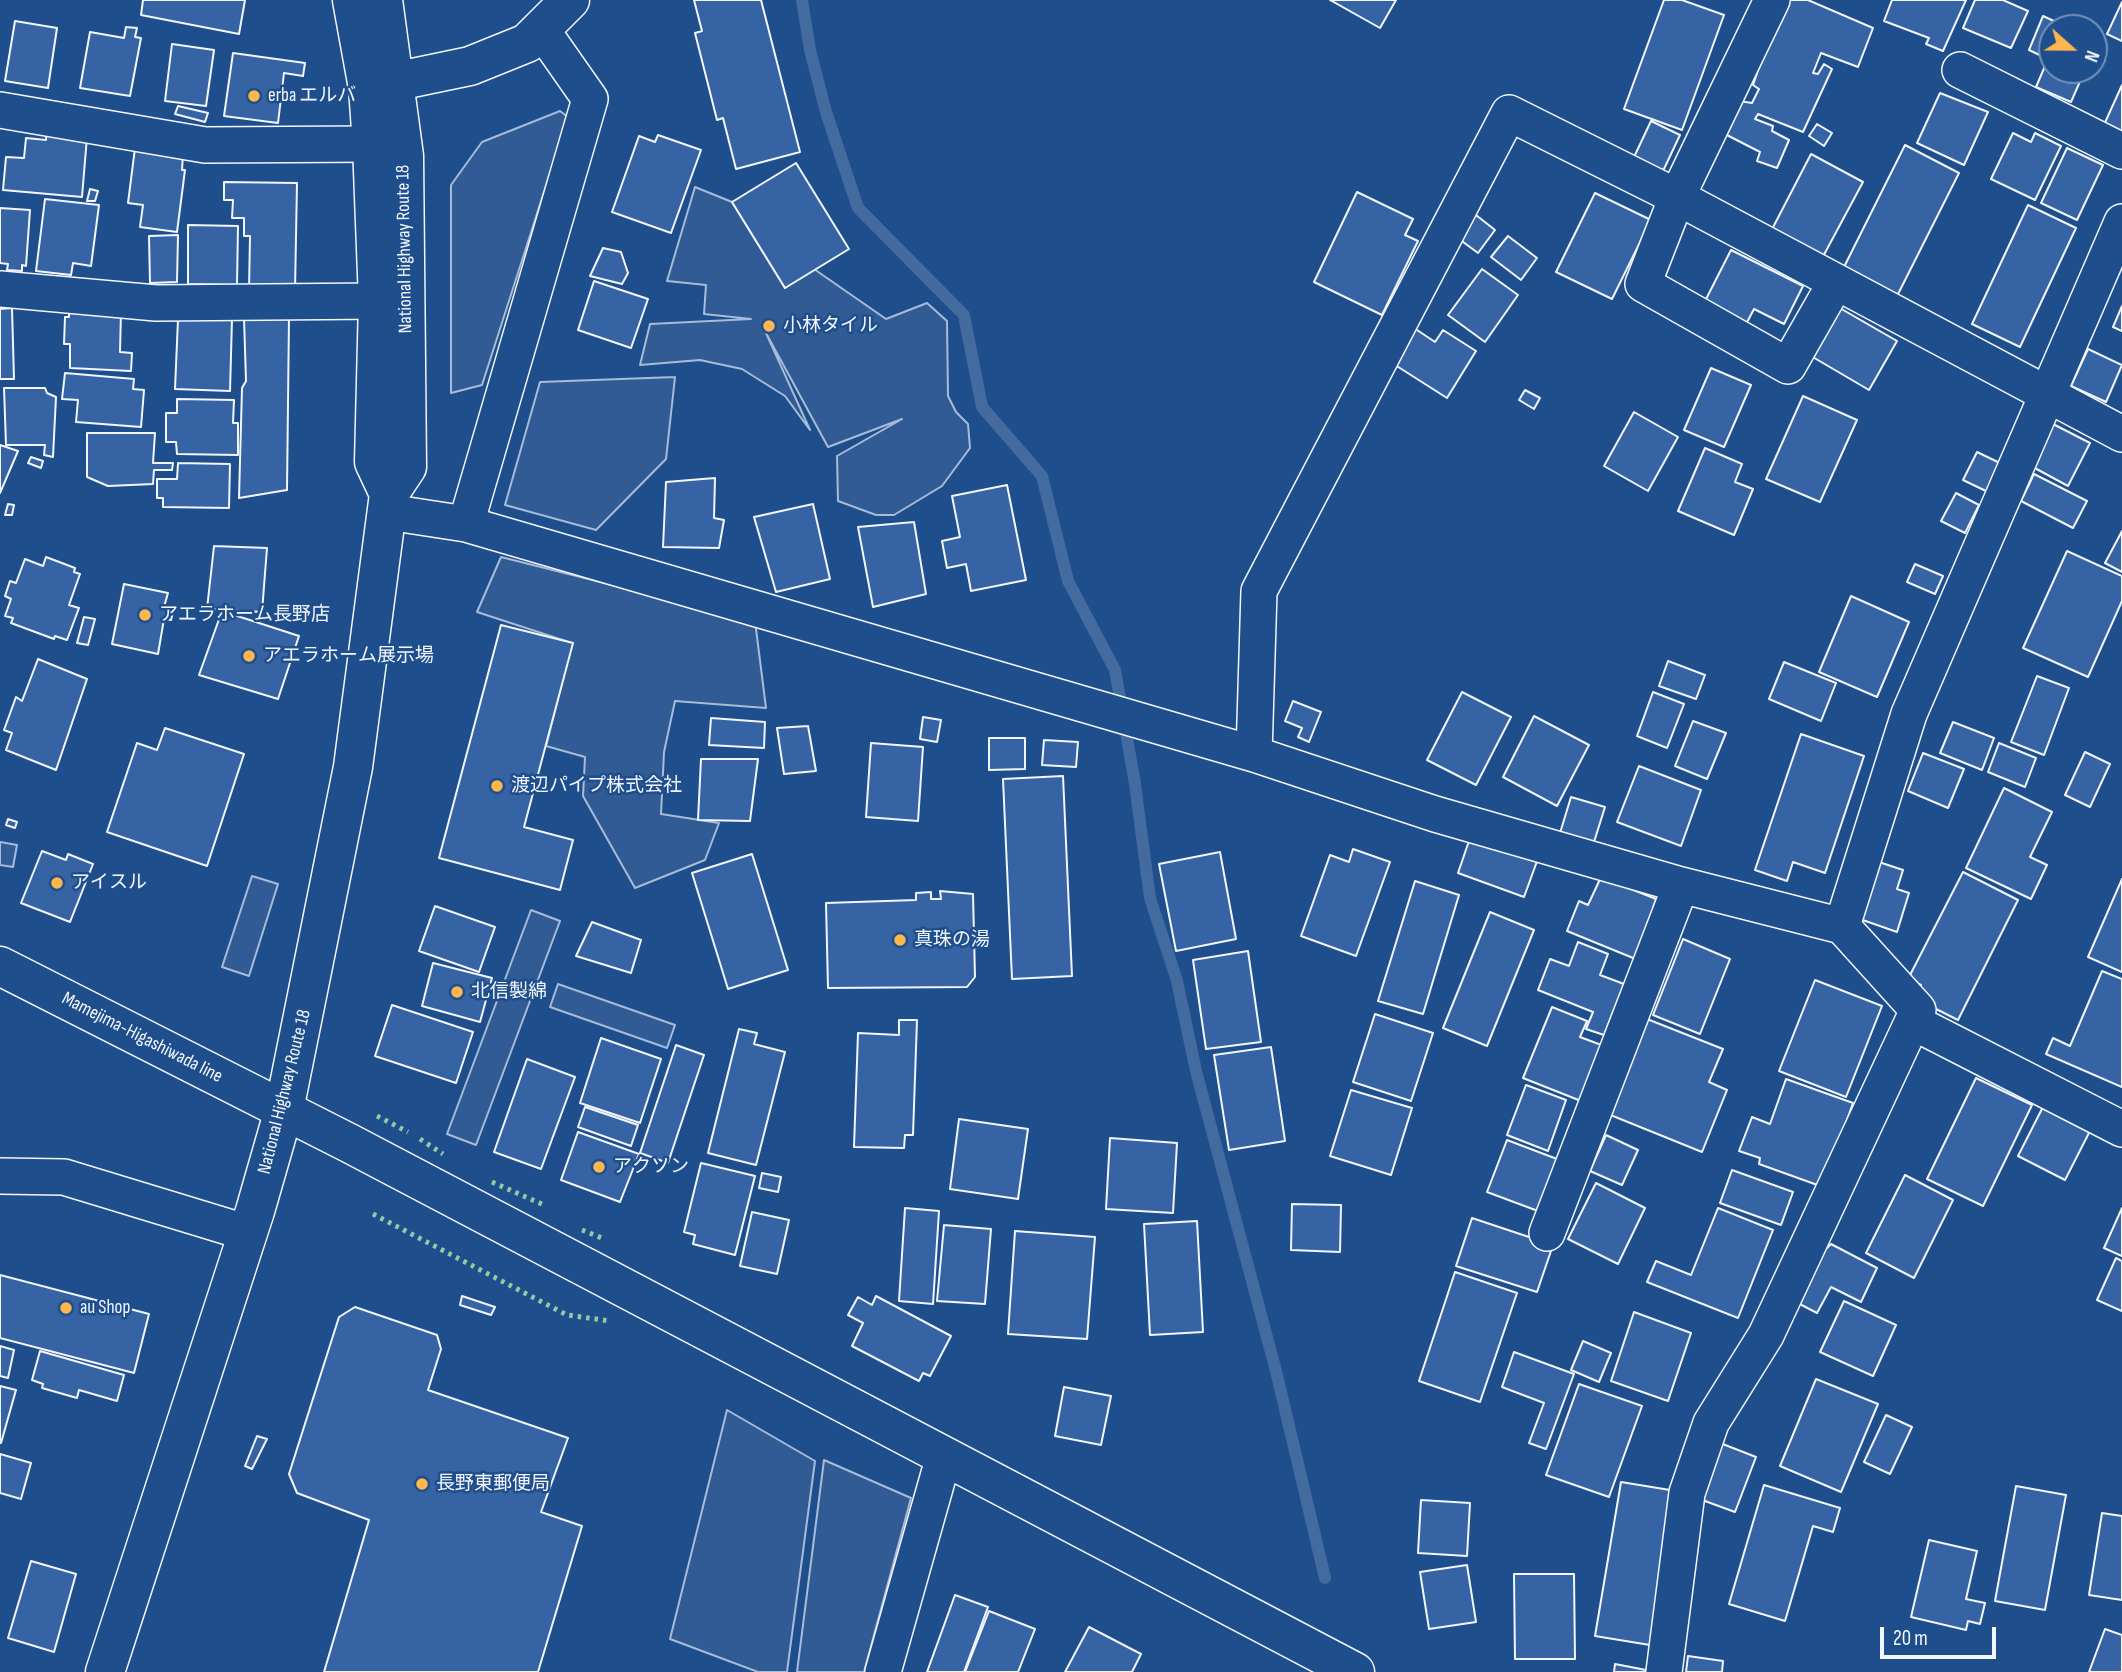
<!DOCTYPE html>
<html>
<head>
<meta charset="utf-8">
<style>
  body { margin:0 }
  #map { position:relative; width:2122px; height:1672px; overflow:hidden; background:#1f4e8c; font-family:"Sofia Sans Condensed",sans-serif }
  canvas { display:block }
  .north { position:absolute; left:2038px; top:14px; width:70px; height:70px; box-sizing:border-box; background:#1f4e8c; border:2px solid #7391ba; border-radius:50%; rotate:111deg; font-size:19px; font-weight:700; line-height:28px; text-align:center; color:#f2f6ff }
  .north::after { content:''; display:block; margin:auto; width:24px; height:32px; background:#ffb74d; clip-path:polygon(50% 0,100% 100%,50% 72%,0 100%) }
  .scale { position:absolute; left:1880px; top:1627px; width:116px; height:32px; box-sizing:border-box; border:4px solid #f2f6ff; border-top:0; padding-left:9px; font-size:21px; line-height:24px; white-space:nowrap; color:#f2f6ff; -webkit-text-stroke:5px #1f4e8c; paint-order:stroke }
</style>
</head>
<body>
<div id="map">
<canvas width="2122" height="1672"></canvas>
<div class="north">N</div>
<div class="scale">20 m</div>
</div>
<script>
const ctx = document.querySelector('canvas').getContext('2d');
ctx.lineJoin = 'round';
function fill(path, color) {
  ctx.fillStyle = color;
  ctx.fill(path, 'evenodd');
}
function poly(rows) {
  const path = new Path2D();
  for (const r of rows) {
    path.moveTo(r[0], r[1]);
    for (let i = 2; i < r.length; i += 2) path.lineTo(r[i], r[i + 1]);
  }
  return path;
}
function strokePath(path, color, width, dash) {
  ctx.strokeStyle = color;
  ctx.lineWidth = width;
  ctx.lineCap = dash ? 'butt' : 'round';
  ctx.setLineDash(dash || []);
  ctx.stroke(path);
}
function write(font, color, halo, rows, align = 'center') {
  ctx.font = font + ' "Sofia Sans Condensed","Noto Sans JP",sans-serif';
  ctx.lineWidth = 5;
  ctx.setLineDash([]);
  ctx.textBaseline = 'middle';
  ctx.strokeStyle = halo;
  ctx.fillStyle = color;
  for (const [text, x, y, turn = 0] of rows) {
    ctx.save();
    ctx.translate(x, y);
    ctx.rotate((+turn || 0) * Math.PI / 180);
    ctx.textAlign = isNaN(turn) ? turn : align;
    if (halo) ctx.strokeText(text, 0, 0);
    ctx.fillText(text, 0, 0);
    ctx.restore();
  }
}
const built = poly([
  [560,111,568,117,482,385,451,393,451,185,482,142,560,111],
  [695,187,732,202,785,288,814,269,886,319,927,303,947,321,948,396,956,412,968,424,970,448,942,486,894,515,876,515,838,501,837,456,902,419,828,447,766,333,810,430,785,396,742,369,700,360,640,365,650,324,751,319,704,314,706,285,667,281,695,187],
  [675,377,666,459,596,530,505,505,540,382,675,377],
  [501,557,755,621,766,708,675,701,664,752,661,814,719,823,705,860,635,888,583,796,585,757,546,746,572,643,477,612,501,557],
  [0,842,17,845,13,867,0,865,0,842],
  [252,876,278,884,249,976,222,967,252,876],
  [531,910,560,921,476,1145,447,1134,531,910],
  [558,984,675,1025,667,1048,550,1007,558,984],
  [727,1410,815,1461,787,1672,758,1672,670,1639,727,1410],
  [824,1460,911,1498,864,1672,797,1672,824,1460]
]);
fill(built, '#305b95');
strokePath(built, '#a8bbd7', 2);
strokePath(poly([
  [802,0,810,50,826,112,858,208,964,315,982,407,1042,476,1068,581,1115,670,1135,784,1150,898,1177,981,1196,1071,1276,1371,1325,1578]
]), '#446ba0', 12);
const building = poly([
  [143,0,245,0,239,34,141,15,143,0],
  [694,0,761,0,800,152,736,169,723,118,717,120,695,33,702,31,694,0],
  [1330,0,1396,0,1380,28,1330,0],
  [1664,0,1682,0,1724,15,1682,130,1624,109,1664,0],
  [1782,0,1808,0,1873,28,1858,67,1821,53,1813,73,1818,74,1824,64,1832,69,1803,132,1758,114,1755,119,1773,126,1772,131,1789,140,1777,168,1757,161,1760,152,1719,131,1732,100,1752,103,1759,89,1753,85,1782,0],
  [1892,0,1966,0,1943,51,1926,44,1929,38,1884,21,1892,0],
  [1975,0,2003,0,2028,11,2011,48,1963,28,1975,0],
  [2122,2,2122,41,2107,34,2122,2],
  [2043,16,2067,27,2052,28,2052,70,2085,70,2071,102,2036,87,2048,59,2029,50,2043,16],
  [15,21,57,28,48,88,5,81,15,21],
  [126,27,137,28,135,37,141,38,130,96,80,88,90,32,124,38,126,27],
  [172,44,214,50,206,106,165,101,172,44],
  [233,53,305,63,303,76,284,73,278,123,224,116,233,53],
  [2122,85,2122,136,2103,127,2122,85],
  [1940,93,1988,112,1964,165,1917,143,1940,93],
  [178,106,208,113,205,122,175,114,178,106],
  [1651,121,1680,135,1663,171,1634,157,1651,121],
  [1817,124,1832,133,1824,146,1809,136,1817,124],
  [46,133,87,137,82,197,3,190,6,157,24,158,26,138,46,140,46,133],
  [2013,133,2031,142,2035,133,2061,146,2035,200,1991,179,2013,133],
  [658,135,701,150,671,233,612,212,639,136,655,142,658,135],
  [1905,145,1959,173,1893,304,1839,277,1905,145],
  [135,148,183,154,182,170,185,170,177,232,140,227,143,205,128,203,135,148],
  [2067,148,2103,165,2077,220,2041,203,2067,148],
  [1811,154,1863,182,1819,264,1768,237,1811,154],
  [796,163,849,249,785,288,732,202,796,163],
  [224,182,297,183,295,291,249,290,250,236,244,236,244,218,232,218,233,200,224,200,224,182],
  [90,189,98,191,95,201,87,201,90,189],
  [1357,192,1413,219,1405,235,1418,241,1382,315,1314,282,1357,192],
  [1595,193,1651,220,1612,299,1556,272,1595,193],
  [45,199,99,205,91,266,73,263,71,275,36,271,45,199],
  [2028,205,2076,228,2020,347,1972,324,2028,205],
  [0,208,30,210,26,266,22,265,22,271,7,270,8,264,0,263,0,208],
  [1476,215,1495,230,1478,253,1459,239,1476,215],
  [188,225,238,226,237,285,188,284,188,225],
  [178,235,177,282,150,283,149,236,178,235],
  [1508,236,1537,258,1521,280,1491,257,1508,236],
  [603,248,621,252,628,273,622,284,590,276,603,248],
  [1731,250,1803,286,1784,324,1754,309,1745,326,1703,305,1731,250],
  [1482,269,1518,295,1485,342,1448,315,1482,269],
  [594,281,648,299,631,348,578,330,594,281],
  [2122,306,2122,331,2113,327,2122,306],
  [1838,307,1897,341,1869,390,1811,356,1838,307],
  [12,308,14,379,0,379,0,309,12,308],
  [69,309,121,312,120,352,132,353,131,371,70,368,70,344,64,344,65,317,69,317,69,309],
  [289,317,287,490,239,498,242,388,246,381,244,318,289,317],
  [178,319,232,319,230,391,175,389,178,319],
  [1414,328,1435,342,1443,330,1476,351,1447,398,1392,363,1414,328],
  [2088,349,2122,365,2106,402,2071,386,2088,349],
  [1711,368,1751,385,1724,447,1684,430,1711,368],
  [65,373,134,379,133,389,144,390,141,427,76,422,78,400,62,399,65,373],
  [4,388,45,388,47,393,56,397,53,457,44,455,45,445,6,445,4,388],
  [1525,390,1540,398,1534,409,1519,400,1525,390],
  [1803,396,1857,420,1820,502,1766,479,1803,396],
  [177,399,234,400,233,423,238,423,238,455,177,454,176,442,166,442,166,413,177,413,177,399],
  [1634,412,1678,437,1648,491,1604,466,1634,412],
  [2053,424,2090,443,2068,486,2031,466,2053,424],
  [87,433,155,433,153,463,173,463,172,470,154,470,153,484,108,486,87,477,87,433],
  [0,445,18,451,0,493,0,445],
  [1705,448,1742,464,1735,482,1753,489,1734,535,1678,511,1705,448],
  [1977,452,2002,464,1988,492,1963,480,1977,452],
  [31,457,43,461,41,468,28,463,31,457],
  [178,463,230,464,229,508,163,507,163,498,157,498,157,479,177,479,178,463],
  [2034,474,2087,501,2073,528,2021,501,2034,474],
  [715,478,714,518,724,520,719,548,663,547,666,482,715,478],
  [1007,485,1026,580,971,591,966,564,947,568,942,541,960,537,952,496,1007,485],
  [1956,493,1979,505,1965,533,1941,521,1956,493],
  [8,504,14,505,12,515,5,515,8,504],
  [813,504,830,579,776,592,754,517,813,504],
  [914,522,926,594,873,607,858,527,914,522],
  [2122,531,2122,572,2105,563,2122,531],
  [214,546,267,548,262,612,207,609,214,546],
  [2067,551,2122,576,2122,601,2088,677,2023,648,2067,551],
  [46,557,75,568,74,572,80,574,69,605,79,608,67,640,55,636,54,639,11,623,13,618,5,616,11,599,5,596,10,581,16,583,25,559,43,566,46,557],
  [1915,564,1943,576,1935,594,1907,582,1915,564],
  [124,584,168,593,164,607,173,612,171,620,164,619,158,654,112,644,124,584],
  [1851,596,1909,622,1877,697,1819,672,1851,596],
  [222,611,299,636,278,699,199,675,222,611],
  [278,613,291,617,289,622,276,618,278,613],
  [84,617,95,619,88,645,77,643,84,617],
  [501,625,573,643,524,827,573,840,560,890,439,858,501,625],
  [38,659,87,679,56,770,6,750,12,733,4,730,16,697,22,701,38,659],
  [1668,661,1705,675,1696,699,1659,686,1668,661],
  [1784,662,1836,683,1821,721,1769,699,1784,662],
  [2037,676,2069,688,2044,755,2011,742,2037,676],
  [1462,692,1511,717,1476,785,1427,760,1462,692],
  [1653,692,1684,704,1667,748,1637,736,1653,692],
  [1293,701,1321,712,1309,742,1298,737,1302,728,1285,721,1293,701],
  [1534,716,1589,745,1557,806,1503,777,1534,716],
  [923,717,941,720,937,742,920,739,923,717],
  [711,718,765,722,764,748,709,745,711,718],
  [1693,721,1726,733,1707,779,1675,766,1693,721],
  [1953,722,1994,738,1982,770,1940,753,1953,722],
  [808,726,816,771,784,774,777,728,808,726],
  [165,728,244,754,207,866,107,832,137,743,157,750,165,728],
  [1801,734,1864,756,1825,873,1793,862,1787,881,1755,870,1801,734],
  [989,738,1025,738,1025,769,989,770,989,738],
  [1044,740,1078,742,1076,767,1042,765,1044,740],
  [871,743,923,747,918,821,866,817,871,743],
  [1999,743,2036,758,2025,787,1988,772,1999,743],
  [2085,752,2110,764,2090,807,2065,795,2085,752],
  [1923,753,1964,769,1948,808,1908,791,1923,753],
  [701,759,758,759,750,821,698,820,701,759],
  [1639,766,1701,790,1681,846,1617,822,1639,766],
  [1063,776,1072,976,1012,979,1003,779,1063,776],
  [2004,788,2052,812,2030,857,2047,865,2031,899,1966,868,2004,788],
  [1571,797,1605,807,1594,842,1560,833,1571,797],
  [8,819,17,822,15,828,6,825,8,819],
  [1470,838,1540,853,1524,897,1458,873,1470,838],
  [1353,849,1390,862,1356,956,1301,936,1330,855,1349,862,1353,849],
  [42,851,66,860,68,854,93,864,70,922,21,903,42,851],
  [1220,852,1236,939,1176,951,1159,864,1220,852],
  [752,854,788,970,728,989,692,873,752,854],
  [1876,861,1903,870,1897,889,1909,893,1897,932,1857,918,1876,861],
  [1963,872,2018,900,1958,1020,1914,998,1921,985,1908,979,1963,872],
  [1601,877,1656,899,1653,908,1659,910,1638,960,1567,931,1579,901,1588,905,1601,877],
  [2122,879,2122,972,2088,957,2122,879],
  [1415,881,1459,895,1423,1014,1378,1001,1415,881],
  [940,891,973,894,975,977,967,987,828,988,826,903,916,900,916,893,931,892,931,899,941,899,940,891],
  [435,906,495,927,479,972,419,951,435,906],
  [1490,912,1534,930,1487,1046,1443,1028,1490,912],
  [592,922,641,940,631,973,576,956,592,922],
  [1683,939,1730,959,1700,1034,1653,1015,1683,939],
  [1578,942,1608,954,1600,975,1624,984,1604,1035,1586,1029,1593,1012,1538,990,1550,959,1569,966,1578,942],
  [1248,951,1261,1042,1206,1049,1193,960,1248,951],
  [433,963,492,978,480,1022,422,1006,433,963],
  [2102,971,2122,979,2122,1087,2046,1054,2053,1038,2070,1046,2102,971],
  [1815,980,1882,1006,1846,1097,1779,1071,1815,980],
  [392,1005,473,1032,456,1083,375,1056,392,1005],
  [1552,1007,1587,1021,1580,1037,1604,1046,1581,1101,1523,1078,1552,1007],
  [1375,1014,1433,1033,1411,1101,1353,1082,1375,1014],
  [1647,1019,1723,1049,1709,1082,1727,1090,1702,1152,1608,1114,1647,1019],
  [899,1020,917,1020,913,1135,905,1135,904,1148,854,1147,858,1033,899,1035,899,1020],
  [739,1029,757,1033,754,1044,785,1052,756,1165,708,1153,739,1029],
  [601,1038,661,1059,640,1123,580,1103,601,1038],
  [676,1045,704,1055,668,1163,640,1153,676,1045],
  [1271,1047,1285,1141,1229,1150,1214,1055,1271,1047],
  [527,1059,575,1077,541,1169,494,1152,527,1059],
  [1976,1078,2032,1105,1983,1206,1927,1179,1976,1078],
  [1786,1079,1853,1103,1823,1187,1759,1164,1760,1158,1739,1151,1752,1117,1770,1124,1786,1079],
  [1526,1085,1566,1100,1548,1151,1507,1135,1526,1085],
  [1351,1090,1412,1108,1391,1175,1330,1156,1351,1090],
  [2046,1101,2093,1125,2065,1180,2018,1156,2046,1101],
  [585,1107,638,1125,631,1146,578,1127,585,1107],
  [959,1119,1028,1129,1018,1199,950,1189,959,1119],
  [578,1132,639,1154,620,1202,561,1180,578,1132],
  [1606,1135,1638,1150,1622,1185,1590,1171,1606,1135],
  [1110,1138,1177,1143,1173,1213,1106,1209,1110,1138],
  [1507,1140,1557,1159,1538,1211,1487,1192,1507,1140],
  [701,1163,755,1176,735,1255,693,1244,695,1235,684,1232,701,1163],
  [1732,1170,1793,1192,1781,1225,1720,1203,1732,1170],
  [762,1173,781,1177,778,1192,759,1188,762,1173],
  [1905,1175,1953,1200,1914,1278,1866,1253,1905,1175],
  [1596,1183,1645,1208,1618,1264,1568,1239,1596,1183],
  [1292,1204,1341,1205,1340,1252,1291,1250,1292,1204],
  [905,1208,939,1211,933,1304,899,1301,905,1208],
  [1718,1208,1773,1230,1738,1318,1647,1282,1656,1261,1691,1275,1718,1208],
  [2122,1208,2122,1256,2104,1248,2122,1208],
  [752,1212,789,1220,777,1274,740,1266,752,1212],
  [1472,1218,1553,1245,1537,1292,1456,1266,1472,1218],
  [1197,1221,1203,1332,1150,1335,1144,1224,1197,1221],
  [944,1225,991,1229,985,1304,937,1301,944,1225],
  [1015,1231,1095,1237,1087,1339,1008,1334,1015,1231],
  [1831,1244,1877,1268,1861,1302,1831,1287,1817,1313,1792,1300,1819,1246,1826,1249,1831,1244],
  [2116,1258,2122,1261,2122,1311,2097,1300,2116,1258],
  [1455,1272,1517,1293,1480,1402,1419,1381,1455,1272],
  [0,1275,149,1314,134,1373,0,1338,0,1275],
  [462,1296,495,1307,491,1315,460,1305,462,1296],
  [876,1296,951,1336,930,1376,923,1373,919,1381,852,1346,863,1323,848,1315,858,1297,872,1305,876,1296],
  [1844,1301,1896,1325,1873,1376,1820,1352,1844,1301],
  [355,1307,437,1335,441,1349,428,1390,568,1438,541,1512,582,1526,538,1672,324,1672,369,1520,297,1493,289,1474,339,1317,355,1307],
  [1634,1312,1691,1333,1668,1401,1611,1381,1634,1312],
  [1583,1341,1611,1353,1599,1382,1571,1370,1583,1341],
  [0,1346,14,1350,8,1378,0,1376,0,1346],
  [40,1351,124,1375,117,1401,79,1390,77,1398,42,1388,43,1384,32,1380,40,1351],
  [1514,1352,1574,1374,1546,1449,1529,1443,1544,1403,1502,1387,1514,1352],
  [1816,1379,1878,1404,1841,1492,1780,1466,1816,1379],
  [1579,1384,1642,1406,1609,1497,1546,1475,1579,1384],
  [0,1386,16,1390,1,1443,0,1443,0,1386],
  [1064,1387,1111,1396,1101,1445,1055,1436,1064,1387],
  [1886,1415,1912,1427,1890,1474,1864,1462,1886,1415],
  [257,1436,267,1439,252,1469,245,1466,257,1436],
  [1715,1441,1756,1457,1735,1512,1694,1497,1715,1441],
  [0,1454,31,1463,21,1499,0,1493,0,1454],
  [1621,1482,1676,1491,1650,1645,1595,1636,1621,1482],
  [1764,1485,1840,1508,1833,1532,1813,1526,1785,1621,1729,1604,1764,1485],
  [2016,1486,2066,1495,2045,1610,1995,1601,2016,1486],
  [1421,1500,1470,1503,1467,1556,1418,1553,1421,1500],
  [2102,1513,2122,1516,2122,1600,2089,1595,2102,1513],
  [1929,1540,1977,1551,1966,1599,1985,1603,1980,1624,1968,1621,1966,1630,1911,1617,1929,1540],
  [31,1561,76,1574,54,1652,8,1638,31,1561],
  [1467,1565,1476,1622,1429,1629,1420,1572,1467,1565],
  [1514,1574,1574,1574,1575,1659,1515,1659,1514,1574],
  [955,1595,988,1607,964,1672,927,1672,955,1595],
  [989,1611,1035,1629,1018,1672,965,1672,989,1611],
  [1089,1627,1141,1654,1132,1672,1065,1672,1089,1627],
  [2105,1629,2122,1635,2122,1672,2089,1672,2105,1629],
  [1688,1656,1723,1661,1722,1672,1686,1672,1688,1656],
  [1615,1664,1646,1670,1645,1672,1614,1672,1615,1664]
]);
fill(building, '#3563a3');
strokePath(building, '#f2f6ff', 2);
const street = poly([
  [1960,70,2122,151],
  [0,110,205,145,372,144],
  [1836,282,1788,366,1643,284,1677,197,2122,434],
  [0,289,156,303,378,301],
  [388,512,466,524,1254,754,1435,814,1681,885,1842,926,1918,1010,1766,1335,1711,1423,1687,1493,1664,1672],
  [466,524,590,99,541,29],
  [1254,754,1259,591,1509,113,1677,197,1772,0],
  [1842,926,1909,714,2122,222],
  [1915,1023,2122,1129],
  [0,1176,64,1177,248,1233],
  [1547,1233,1681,885],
  [883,1672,944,1456]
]);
const secondary = poly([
  [0,966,349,1143,1355,1672]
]);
const highway = poly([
  [352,0,368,88,372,144,378,301,374,462,389,494],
  [369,87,470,66,527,43,570,0],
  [105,1672,255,1211,284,1110,353,767,389,494,407,467,404,156,383,0]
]);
strokePath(street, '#f2f6ff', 38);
strokePath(secondary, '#f2f6ff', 41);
strokePath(highway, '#f2f6ff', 41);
strokePath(street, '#1f4e8c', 35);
strokePath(secondary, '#1f4e8c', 38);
strokePath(highway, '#1f4e8c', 38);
strokePath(poly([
  [377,1116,408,1132],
  [420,1139,443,1154],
  [492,1182,544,1205],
  [373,1214,567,1315,610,1321],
  [582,1230,602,1238]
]), '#97c8a6', 5, [3.5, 5]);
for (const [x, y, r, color] of [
  [254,96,7,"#ffb74d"],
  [769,326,7,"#ffb74d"],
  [145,615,7,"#ffb74d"],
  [249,656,7,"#ffb74d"],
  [497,786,7,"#ffb74d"],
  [57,883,7,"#ffb74d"],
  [900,940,7,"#ffb74d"],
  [457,992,7,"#ffb74d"],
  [599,1167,7,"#ffb74d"],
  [66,1308,7,"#ffb74d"],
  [422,1484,7,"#ffb74d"]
]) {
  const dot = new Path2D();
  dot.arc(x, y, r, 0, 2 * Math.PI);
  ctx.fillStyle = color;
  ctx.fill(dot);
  strokePath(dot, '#1f4e8c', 2.5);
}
write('19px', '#f2f6ff', '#1f4e8c', [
  ["erba エルバ",268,96],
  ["小林タイル",783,326],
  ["アエラホーム長野店",159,615],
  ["アエラホーム展示場",263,656],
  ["渡辺パイプ株式会社",511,786],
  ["アイスル",71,883],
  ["真珠の湯",914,940],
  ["北信製綿",471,992],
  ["アクソン",613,1167],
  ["au Shop",80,1308],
  ["長野東郵便局",436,1484]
], 'left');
write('19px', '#f2f6ff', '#1f4e8c', [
  ["National Highway Route 18",405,249,-91],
  ["Mamejima-Higashiwada line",142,1038,27],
  ["National Highway Route 18",285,1092,-76]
]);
</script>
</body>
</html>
